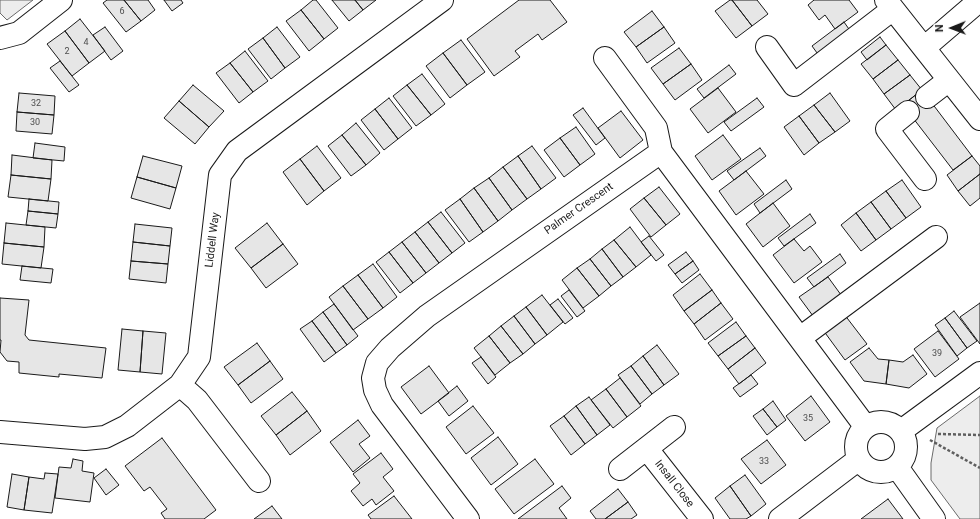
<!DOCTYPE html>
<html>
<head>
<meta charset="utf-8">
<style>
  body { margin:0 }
  #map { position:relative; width:980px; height:519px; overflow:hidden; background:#fff; font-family:Roboto,sans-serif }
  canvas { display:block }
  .north { position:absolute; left:932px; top:8px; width:40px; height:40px; -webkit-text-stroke:3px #fff; paint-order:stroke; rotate:269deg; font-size:11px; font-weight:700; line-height:16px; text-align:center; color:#1a1a1a }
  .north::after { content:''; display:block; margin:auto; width:14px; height:18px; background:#1a1a1a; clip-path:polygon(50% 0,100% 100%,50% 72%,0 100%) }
</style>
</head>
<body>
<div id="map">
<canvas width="980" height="519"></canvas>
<div class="north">N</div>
</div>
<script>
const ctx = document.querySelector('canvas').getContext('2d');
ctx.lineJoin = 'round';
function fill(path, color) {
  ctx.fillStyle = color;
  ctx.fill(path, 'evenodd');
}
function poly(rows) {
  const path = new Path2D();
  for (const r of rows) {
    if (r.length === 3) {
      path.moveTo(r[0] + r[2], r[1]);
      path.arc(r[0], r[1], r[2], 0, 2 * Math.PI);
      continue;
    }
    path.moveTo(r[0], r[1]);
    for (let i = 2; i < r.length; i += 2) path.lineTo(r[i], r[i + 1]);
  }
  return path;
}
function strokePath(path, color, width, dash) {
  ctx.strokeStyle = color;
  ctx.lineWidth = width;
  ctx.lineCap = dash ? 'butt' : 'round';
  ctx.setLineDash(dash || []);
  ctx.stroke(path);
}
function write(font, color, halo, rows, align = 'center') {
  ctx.font = font + ' Roboto,sans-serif';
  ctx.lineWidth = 3;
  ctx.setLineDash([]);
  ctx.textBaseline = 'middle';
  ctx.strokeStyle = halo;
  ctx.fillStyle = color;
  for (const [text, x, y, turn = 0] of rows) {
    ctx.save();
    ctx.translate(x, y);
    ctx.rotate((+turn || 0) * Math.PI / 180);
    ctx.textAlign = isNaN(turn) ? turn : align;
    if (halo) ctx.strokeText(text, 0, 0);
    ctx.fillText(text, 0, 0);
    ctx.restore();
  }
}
const built = poly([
  [0,0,33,0,7,20,0,13,0,0],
  [980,396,980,519,960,519,931,480,931,463,937,428,980,396]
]);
fill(built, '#ededed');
strokePath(built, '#6a6a6a', 1);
const building = poly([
  [107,0,124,0,141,21,126,32,103,3,107,0],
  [124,0,148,0,155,10,141,21,124,0],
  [164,0,181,0,183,3,172,11,164,0],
  [313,0,316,0,338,28,324,39,301,10,313,0],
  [332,0,355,0,363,10,349,21,332,0],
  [355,0,376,0,363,10,355,0],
  [519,0,550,0,567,22,542,40,538,34,515,51,520,57,494,76,467,39,519,0],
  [730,0,732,0,752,26,736,38,715,11,730,0],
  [732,0,757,0,768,14,752,26,732,0],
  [814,0,849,0,858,12,835,29,825,15,819,20,808,5,814,0],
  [301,10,324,39,309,51,286,21,301,10],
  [652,11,664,27,636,47,624,32,652,11],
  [80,19,105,51,89,63,65,31,80,19],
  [844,22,851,32,820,57,812,46,844,22],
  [105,27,123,51,111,60,93,35,105,27],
  [277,27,300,57,285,68,263,38,277,27],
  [664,27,675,43,647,63,636,47,664,27],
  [65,31,89,63,72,76,47,44,65,31],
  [880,37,886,45,867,60,861,52,880,37],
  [263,38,285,68,271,79,248,49,263,38],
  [461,40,485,72,467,85,443,53,461,40],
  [886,45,898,60,873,79,861,64,886,45],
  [679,48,691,64,663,84,651,68,679,48],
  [245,51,268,81,253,92,230,63,245,51],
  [443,53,467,85,450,98,426,66,443,53],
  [898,60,910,75,884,94,873,79,898,60],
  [60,61,79,85,69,92,50,68,60,61],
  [230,63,253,92,239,103,216,73,230,63],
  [691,64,702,80,675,100,663,84,691,64],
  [729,65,736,74,704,98,697,89,729,65],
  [422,74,445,104,431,115,407,85,422,74],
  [910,75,922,90,896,110,884,94,910,75],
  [193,85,224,111,209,127,179,101,193,85],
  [407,85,431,115,416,126,393,96,407,85],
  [718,88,736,112,708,133,690,109,718,88],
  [922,90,972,156,953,170,903,105,922,90],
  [19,93,55,96,54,115,17,112,19,93],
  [830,93,850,121,835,132,814,105,830,93],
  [389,98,412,128,398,139,375,109,389,98],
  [757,98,764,107,731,131,724,122,757,98],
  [179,101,209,127,195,144,164,118,179,101],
  [814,105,835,132,819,143,799,116,814,105],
  [583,108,605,138,596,145,573,115,583,108],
  [375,109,398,139,384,150,361,120,375,109],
  [621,111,643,140,620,158,598,128,621,111],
  [17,112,54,115,52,134,16,131,17,112],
  [799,116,819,143,804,155,784,127,799,116],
  [356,123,380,153,366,165,342,135,356,123],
  [576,127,595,154,580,165,560,138,576,127],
  [342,135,366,165,351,176,328,146,342,135],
  [723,135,741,159,712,180,695,156,723,135],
  [560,138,580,165,564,177,544,150,560,138],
  [35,143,65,147,64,161,33,158,35,143],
  [317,146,341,178,324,191,300,159,317,146],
  [532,146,556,178,541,189,518,156,532,146],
  [760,148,766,156,734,180,727,171,760,148],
  [12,155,52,160,51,179,11,175,12,155],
  [143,156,182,166,176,188,137,177,143,156],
  [518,156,541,189,527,199,503,167,518,156],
  [972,156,980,166,980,174,958,191,947,175,972,156],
  [300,159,324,191,307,205,283,172,300,159],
  [503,167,527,199,512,210,489,178,503,167],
  [746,171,764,194,736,215,719,191,746,171],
  [980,174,980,198,970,206,958,191,980,174],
  [11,175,51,179,48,201,8,197,11,175],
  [137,177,176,188,170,209,131,198,137,177],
  [489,178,512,210,498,221,474,188,489,178],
  [786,180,792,189,760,213,754,204,786,180],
  [902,180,921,207,906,218,886,191,902,180],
  [659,187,680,214,666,225,644,198,659,187],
  [474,188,498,221,483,232,460,199,474,188],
  [886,191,906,218,891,229,871,202,886,191],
  [644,198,666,225,651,237,630,209,644,198],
  [29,199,59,202,58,214,28,211,29,199],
  [460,199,483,232,469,242,445,210,460,199],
  [871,202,891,229,876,240,856,213,871,202],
  [773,203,790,226,763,247,746,224,773,203],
  [28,211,58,214,56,228,26,225,28,211],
  [441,212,465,243,452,253,428,222,441,212],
  [856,213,876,240,861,251,841,225,856,213],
  [810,214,816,223,784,246,778,238,810,214],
  [428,222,452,253,439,263,415,232,428,222],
  [6,223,45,227,44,247,4,243,6,223],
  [267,223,283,244,251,268,235,248,267,223],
  [135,224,172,228,170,246,133,242,135,224],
  [630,227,651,255,636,267,614,240,630,227],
  [415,232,439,263,426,273,402,242,415,232],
  [649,236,664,255,656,261,641,242,649,236],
  [794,239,804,251,810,246,822,262,794,283,773,255,794,239],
  [614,240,636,267,623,277,602,249,614,240],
  [133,242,170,246,168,264,131,261,133,242],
  [402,242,426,273,413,283,389,252,402,242],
  [4,243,44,247,41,268,2,264,4,243],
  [283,244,298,264,266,288,251,268,283,244],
  [602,249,623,277,611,286,590,259,602,249],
  [389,252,413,283,400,293,376,262,389,252],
  [686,252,693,261,675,274,668,265,686,252],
  [840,254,846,263,814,287,807,278,840,254],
  [590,259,611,286,599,296,577,268,590,259],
  [131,261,168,264,166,283,129,279,131,261],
  [693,261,699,270,682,283,675,274,693,261],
  [373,264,397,297,383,308,358,275,373,264],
  [22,266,53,269,51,283,20,280,22,266],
  [577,268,599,296,583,308,562,280,577,268],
  [700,274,712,290,684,311,673,295,700,274],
  [358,275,383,308,368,319,343,286,358,275],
  [828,277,844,299,816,320,799,297,828,277],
  [343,286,368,319,353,330,329,297,343,286],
  [569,290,585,311,577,317,561,296,569,290],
  [712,290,721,303,694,324,684,311,712,290],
  [542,295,563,322,547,335,526,307,542,295],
  [0,298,29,300,25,335,29,340,106,348,102,378,59,374,59,377,19,373,19,362,7,361,0,352,1,340,0,340,0,298],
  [558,299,573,318,565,324,550,305,558,299],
  [721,303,733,319,705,340,694,324,721,303],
  [980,303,980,344,960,317,980,303],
  [334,304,358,336,347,345,323,312,334,304],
  [526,307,547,335,535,344,514,316,526,307],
  [954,311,977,341,967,348,945,318,954,311],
  [323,312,347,345,336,353,312,321,323,312],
  [844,314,867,344,845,360,823,330,844,314],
  [514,316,535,344,523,354,501,326,514,316],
  [945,318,967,348,957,356,935,325,945,318],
  [312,321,336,353,324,362,300,329,312,321],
  [736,322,746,336,718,356,708,343,736,322],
  [501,326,523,354,510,363,489,336,501,326],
  [122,329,143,331,140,372,118,370,122,329],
  [143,331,166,333,162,374,140,372,143,331],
  [938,331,959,359,935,377,914,349,938,331],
  [489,336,510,363,495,375,474,348,489,336],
  [746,336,755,348,728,369,718,356,746,336],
  [257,343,270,361,238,385,224,367,257,343],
  [657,345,679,374,664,385,643,356,657,345],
  [755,348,766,363,739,384,728,369,755,348],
  [869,348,878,359,889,360,886,384,864,381,850,362,869,348],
  [913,355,927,374,909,388,886,384,889,360,903,362,913,355],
  [643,356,664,385,652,394,631,366,643,356],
  [481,357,496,377,488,384,472,363,481,357],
  [270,361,283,379,251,403,238,385,270,361],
  [429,366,449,393,421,414,401,387,429,366],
  [631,366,652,394,640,404,618,375,631,366],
  [751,375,758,384,740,397,733,388,751,375],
  [620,378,641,406,627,417,606,389,620,378],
  [457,386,468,401,449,416,438,401,457,386],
  [606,389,627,417,613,428,591,400,606,389],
  [292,392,307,411,276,435,261,416,292,392],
  [811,396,830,422,805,441,786,416,811,396],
  [589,397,610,425,597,435,576,406,589,397],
  [773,401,786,420,777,427,763,409,773,401],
  [473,406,494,433,466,454,446,427,473,406],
  [576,406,597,435,585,444,564,416,576,406],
  [763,409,777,427,767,435,753,416,763,409],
  [307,411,321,431,290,455,276,435,307,411],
  [564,416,585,444,571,455,550,426,564,416],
  [358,420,370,436,359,444,370,458,353,472,330,442,358,420],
  [498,437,518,464,491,485,471,458,498,437],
  [162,438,216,510,204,519,165,519,161,513,167,509,150,487,144,491,125,466,162,438],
  [767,440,786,465,761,484,741,459,767,440],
  [381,453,393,469,383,477,394,491,376,505,372,499,363,506,351,491,360,483,353,474,381,453],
  [73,459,83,461,82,471,94,473,90,502,55,498,59,467,71,468,73,459],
  [535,459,554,484,514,514,495,489,535,459],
  [106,469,119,485,106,495,94,478,106,469],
  [45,473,58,474,52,513,24,510,29,477,44,479,45,473],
  [12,474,29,477,24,510,7,507,12,474],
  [745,475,766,504,751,516,730,486,745,475],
  [562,486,571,498,559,508,567,519,518,519,562,486],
  [730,486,751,516,746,519,730,519,715,498,730,486],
  [618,489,628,502,605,519,596,519,590,511,618,489],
  [394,496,412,519,371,519,368,515,394,496],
  [888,499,903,519,861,519,888,499],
  [628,502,637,515,631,519,605,519,628,502],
  [272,506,282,519,254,519,272,506]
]);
fill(building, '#e6e6e6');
strokePath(building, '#1a1a1a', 1);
const minor = poly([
  [886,0,980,119],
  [0,38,19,33,61,0],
  [767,47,794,85,893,9],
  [924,48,980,0],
  [605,58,656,128,661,152],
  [927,97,949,80],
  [908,112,887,129,925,179],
  [800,338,936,237],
  [180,385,197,400,259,481],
  [881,447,25],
  [901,431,980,373],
  [0,432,85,439,105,437,127,426,180,385,199,357,220,175,237,151,442,0],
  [647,449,702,519],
  [897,467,934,519],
  [620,469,674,427],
  [468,519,382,405,375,390,373,378,377,363,390,348,427,316,661,152,865,426],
  [780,519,859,459]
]);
strokePath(minor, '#1a1a1a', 24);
strokePath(poly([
  [938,434,980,435],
  [930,440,980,468]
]), '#5f5f5f', 2.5, [3, 2]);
strokePath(minor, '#fff', 22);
write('9px', '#4d4d4d', null, [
  ["6",122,12],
  ["4",86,43],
  ["2",67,52],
  ["32",36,104],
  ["30",35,123],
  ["39",937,354],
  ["35",808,419],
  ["33",764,462]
]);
write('11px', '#1a1a1a', '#fff', [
  ["Palmer Crescent",579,209,-35],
  ["Liddell Way",213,240,-83],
  ["Insall Close",674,484,52]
]);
</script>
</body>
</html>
